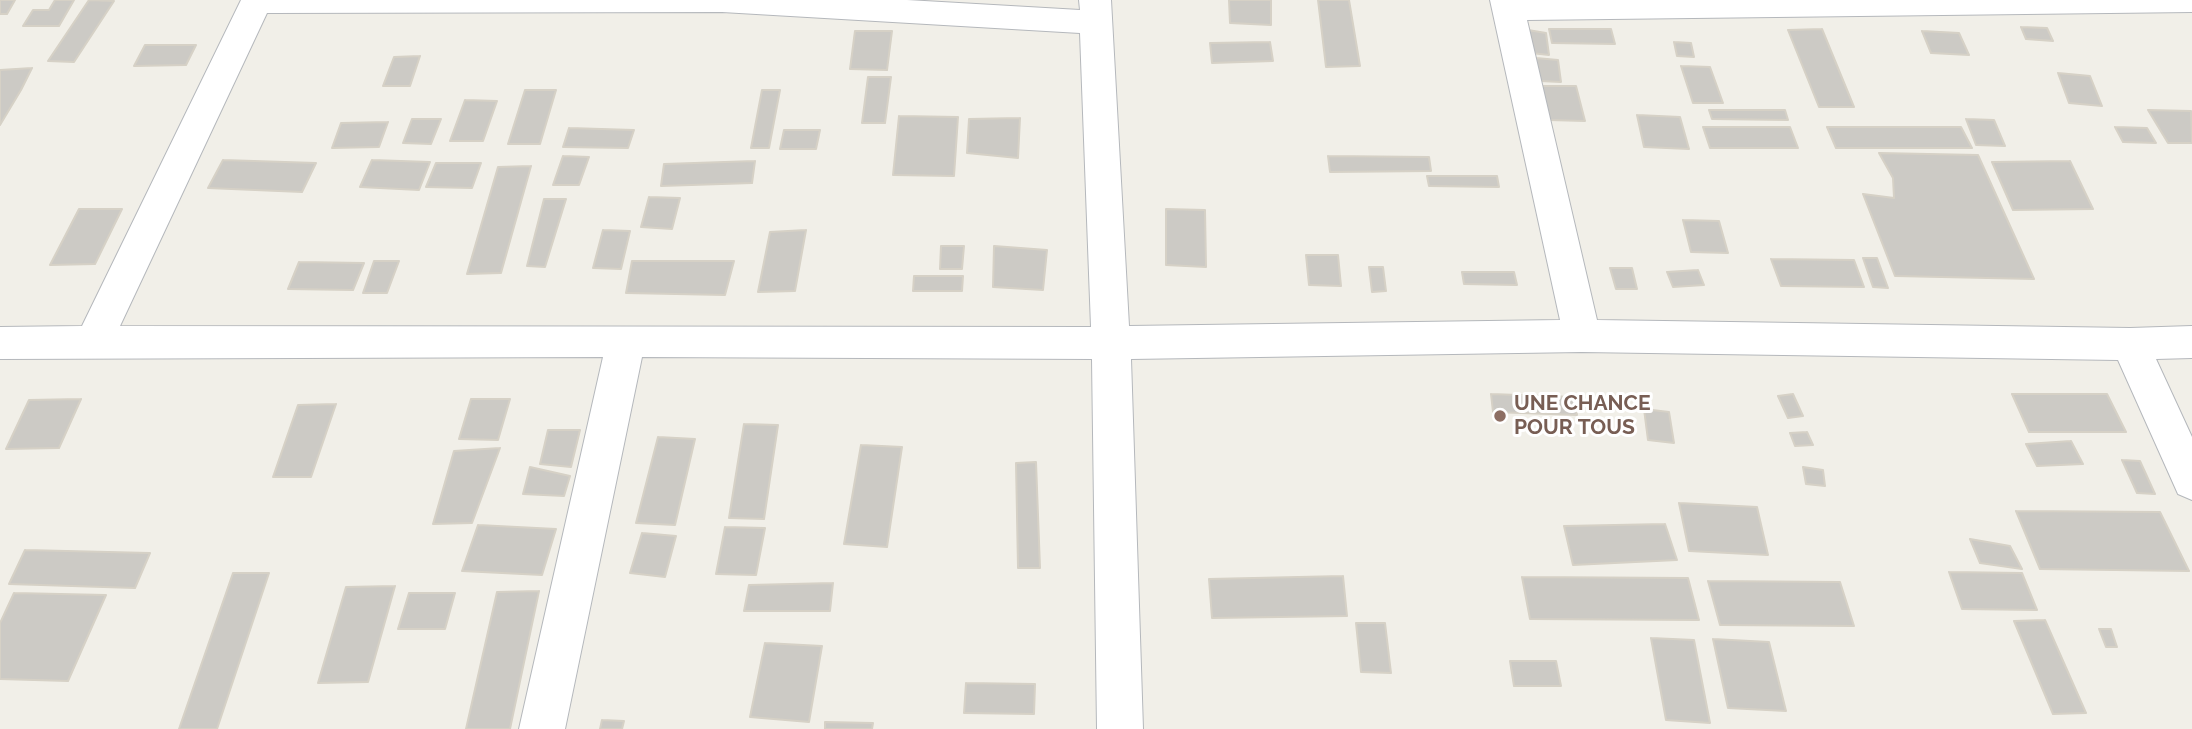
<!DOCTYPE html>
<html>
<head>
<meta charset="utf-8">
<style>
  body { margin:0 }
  canvas { display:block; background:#f1efe8 }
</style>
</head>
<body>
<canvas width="2192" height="729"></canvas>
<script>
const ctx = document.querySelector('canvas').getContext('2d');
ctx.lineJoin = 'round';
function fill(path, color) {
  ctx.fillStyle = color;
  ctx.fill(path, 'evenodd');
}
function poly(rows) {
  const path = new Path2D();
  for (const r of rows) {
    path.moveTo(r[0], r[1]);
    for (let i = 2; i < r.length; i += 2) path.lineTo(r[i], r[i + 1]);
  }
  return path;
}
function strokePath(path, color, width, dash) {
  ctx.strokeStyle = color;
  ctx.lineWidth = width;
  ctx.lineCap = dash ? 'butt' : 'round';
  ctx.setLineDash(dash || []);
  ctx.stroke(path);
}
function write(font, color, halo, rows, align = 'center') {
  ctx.font = font + ' Raleway,sans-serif';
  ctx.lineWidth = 6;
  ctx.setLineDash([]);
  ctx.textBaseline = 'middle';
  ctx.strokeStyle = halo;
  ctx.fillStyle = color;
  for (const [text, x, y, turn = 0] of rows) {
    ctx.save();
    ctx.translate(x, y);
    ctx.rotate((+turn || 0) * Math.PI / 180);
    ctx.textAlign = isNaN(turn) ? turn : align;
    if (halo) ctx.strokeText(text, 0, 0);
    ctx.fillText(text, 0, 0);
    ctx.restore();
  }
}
const building = poly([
  [0,0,15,0,7,14,0,14,0,0],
  [55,0,74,0,59,26,23,26,33,10,49,10,55,0],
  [89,0,114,1,74,62,48,61,89,0],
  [1229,0,1271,0,1271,25,1230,23,1229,0],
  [1318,0,1349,0,1360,66,1326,67,1318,0],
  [2021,27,2047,28,2053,41,2026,39,2021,27],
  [1549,29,1611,29,1615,44,1552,43,1549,29],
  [1822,29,1854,107,1819,107,1788,30,1822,29],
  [1528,30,1546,33,1549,55,1531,53,1528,30],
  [855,31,892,31,887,70,850,69,855,31],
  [1922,31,1959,33,1969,55,1931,53,1922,31],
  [1270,42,1273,61,1212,63,1210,43,1270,42],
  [1674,42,1691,43,1694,57,1677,56,1674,42],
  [145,45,196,45,186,65,134,66,145,45],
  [420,56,410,86,383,86,394,57,420,56],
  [1536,58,1558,60,1561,82,1540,81,1536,58],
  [1681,66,1710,67,1723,103,1693,103,1681,66],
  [32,68,21,90,0,125,0,70,32,68],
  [2058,73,2090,76,2102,106,2069,103,2058,73],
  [868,77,891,77,885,123,862,123,868,77],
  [1541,86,1576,86,1585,121,1549,120,1541,86],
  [525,90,556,90,540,144,508,144,525,90],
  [762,90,780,90,769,148,751,148,762,90],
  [465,100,497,101,483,141,450,141,465,100],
  [1709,110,1785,110,1788,120,1712,119,1709,110],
  [2148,110,2191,111,2192,143,2168,143,2148,110],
  [1637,115,1680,117,1689,149,1644,147,1637,115],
  [899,116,958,117,954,176,893,175,899,116],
  [1020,118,1018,158,967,153,969,119,1020,118],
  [412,119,441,119,431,144,403,143,412,119],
  [1966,119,1994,120,2005,146,1976,145,1966,119],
  [388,122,379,147,332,148,341,123,388,122],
  [1703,127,1790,127,1798,148,1710,148,1703,127],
  [1827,127,1961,127,1972,148,1836,148,1827,127],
  [2115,127,2147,128,2156,143,2123,142,2115,127],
  [569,128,634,130,628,148,563,147,569,128],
  [784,130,820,130,816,149,780,149,784,130],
  [1879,153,1978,155,2034,279,1895,276,1863,194,1894,198,1893,178,1879,153],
  [563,156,589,157,579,185,553,185,563,156],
  [1328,156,1429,157,1431,171,1330,172,1328,156],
  [223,160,316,163,302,192,208,188,223,160],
  [372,160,430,162,419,190,360,187,372,160],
  [755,161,752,183,661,186,664,164,755,161],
  [2070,161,2093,209,2013,210,1992,162,2070,161],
  [436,163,481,163,472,188,426,187,436,163],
  [531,166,501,273,467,274,498,167,531,166],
  [1427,176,1497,176,1499,187,1429,186,1427,176],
  [649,197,680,198,672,229,641,227,649,197],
  [544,199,566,199,545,267,527,266,544,199],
  [79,209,122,209,95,264,50,265,79,209],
  [1166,209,1205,210,1206,267,1166,265,1166,209],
  [1683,220,1719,221,1728,253,1691,252,1683,220],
  [603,230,630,231,621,269,593,268,603,230],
  [806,230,795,291,758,292,770,232,806,230],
  [941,246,964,246,962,269,940,269,941,246],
  [994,246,1047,250,1043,290,993,287,994,246],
  [1306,255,1338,255,1341,286,1309,285,1306,255],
  [1863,258,1877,258,1888,288,1873,287,1863,258],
  [1771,259,1854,260,1864,287,1781,286,1771,259],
  [374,261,399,261,387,293,363,293,374,261],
  [632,261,734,261,725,295,626,293,632,261],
  [299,262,364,263,353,290,288,289,299,262],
  [1369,267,1383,267,1386,291,1372,292,1369,267],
  [1610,268,1632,268,1637,289,1616,289,1610,268],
  [1698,270,1704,285,1673,287,1667,272,1698,270],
  [1462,272,1514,272,1517,285,1464,284,1462,272],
  [914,276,963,276,962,291,913,291,914,276],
  [1491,394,1574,397,1577,415,1493,412,1491,394],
  [1793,394,1803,416,1788,418,1778,396,1793,394],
  [2012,394,2107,394,2126,432,2029,432,2012,394],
  [81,399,59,448,6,449,29,400,81,399],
  [471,399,510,399,498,440,459,439,471,399],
  [336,404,311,477,273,477,298,405,336,404],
  [1644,409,1669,412,1674,443,1648,440,1644,409],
  [744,424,778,425,764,519,729,518,744,424],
  [548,430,580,430,571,467,540,464,548,430],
  [1807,432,1813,445,1795,446,1790,433,1807,432],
  [658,437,695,439,675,525,636,523,658,437],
  [2071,441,2083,464,2037,466,2026,444,2071,441],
  [861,445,902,447,887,547,844,544,861,445],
  [500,448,472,523,433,524,454,451,500,448],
  [2122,460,2140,461,2155,494,2137,493,2122,460],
  [1036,462,1040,568,1018,568,1016,463,1036,462],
  [530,467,570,476,564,496,523,494,530,467],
  [1803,467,1823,470,1825,486,1806,484,1803,467],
  [1679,503,1757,507,1768,555,1689,551,1679,503],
  [2016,511,2160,512,2189,571,2040,569,2016,511],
  [1665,524,1677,560,1573,565,1564,526,1665,524],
  [478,525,556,529,542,575,462,571,478,525],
  [725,527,765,528,756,575,716,574,725,527],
  [642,533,676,536,665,577,630,573,642,533],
  [1970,539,2010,546,2022,569,1980,563,1970,539],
  [25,550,150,553,135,588,9,584,25,550],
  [1949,572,2022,573,2037,610,1962,609,1949,572],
  [233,573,269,573,217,729,179,729,233,573],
  [1343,576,1347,616,1212,618,1209,579,1343,576],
  [1522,577,1688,578,1699,620,1530,619,1522,577],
  [1708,581,1840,582,1854,626,1720,625,1708,581],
  [833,583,830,611,744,611,749,585,833,583],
  [395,586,368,682,318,683,346,587,395,586],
  [539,591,510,729,466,729,497,592,539,591],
  [14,593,106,595,68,681,0,679,0,623,14,593],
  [409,593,455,593,445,629,398,629,409,593],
  [2045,620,2086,713,2053,714,2014,621,2045,620],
  [1356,623,1385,623,1391,673,1361,672,1356,623],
  [2099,629,2111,629,2117,647,2106,647,2099,629],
  [1651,638,1694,640,1710,723,1666,720,1651,638],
  [1713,639,1769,642,1786,711,1728,708,1713,639],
  [765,643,822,646,809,722,750,717,765,643],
  [1510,661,1556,661,1561,686,1514,686,1510,661],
  [966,683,1035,684,1034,714,964,713,966,683],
  [602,720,624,721,622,729,600,729,602,720],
  [825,722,873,723,872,729,825,729,825,722]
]);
fill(building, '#cccac5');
strokePath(building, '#d6d1c6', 2);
const minor = poly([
  [241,0,907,0,1080,10,1079,0,1111,0,1129,326,1560,320,1490,0,2192,0,2192,12,1527,20,1597,320,2130,328,2192,326,2192,358,2156,359,2192,437,2192,500,2178,494,2118,360,1582,352,1131,359,1143,729,1097,729,1092,359,642,357,565,729,519,729,603,357,0,359,0,327,82,326,241,0],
  [722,12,1080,33,1091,327,120,326,267,13,722,12]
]);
strokePath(minor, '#b5b8bc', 2);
fill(minor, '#fff');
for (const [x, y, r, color] of [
  [1500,416,7,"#8d6e63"]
]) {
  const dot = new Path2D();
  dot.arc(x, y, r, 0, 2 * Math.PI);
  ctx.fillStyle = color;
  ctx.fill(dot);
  strokePath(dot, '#fff', 2.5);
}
write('bold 21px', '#785e54', '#fff', [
  ["UNE CHANCE",1514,404],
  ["POUR TOUS",1514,428]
], 'left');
</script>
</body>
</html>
